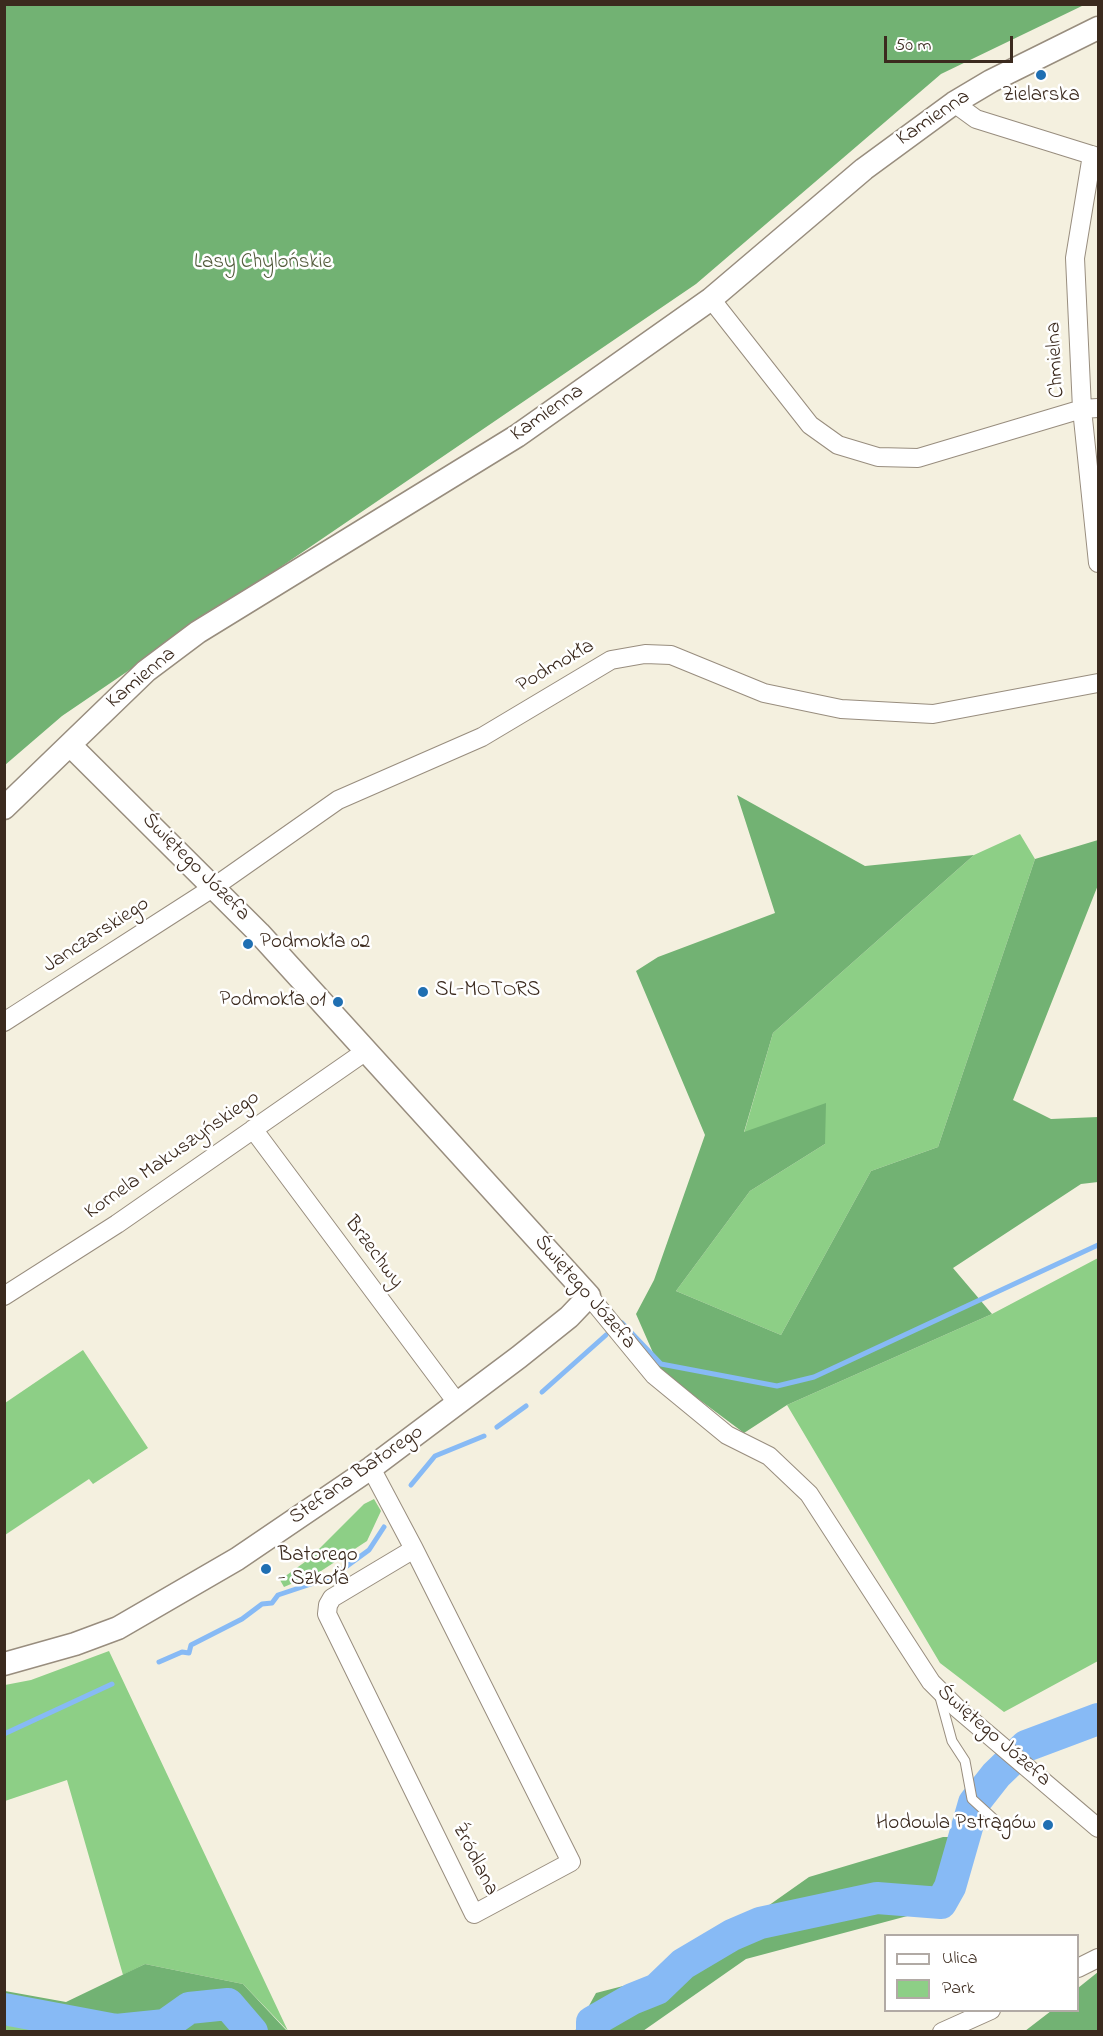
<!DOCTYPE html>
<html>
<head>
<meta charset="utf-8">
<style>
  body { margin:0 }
  #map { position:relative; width:1103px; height:2036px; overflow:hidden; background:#f4f0df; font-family:"Indie Flower",sans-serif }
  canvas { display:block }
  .frame { position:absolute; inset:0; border:6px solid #3b2a1e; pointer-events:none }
  .legend { position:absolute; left:884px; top:1934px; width:195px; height:78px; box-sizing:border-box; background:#fff; border:2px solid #b1aaa5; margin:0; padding:8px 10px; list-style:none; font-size:18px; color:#3b2a1e }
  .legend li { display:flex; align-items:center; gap:12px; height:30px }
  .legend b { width:30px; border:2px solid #b1aaa5 }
  .scale { position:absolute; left:884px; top:36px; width:129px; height:27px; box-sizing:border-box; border:3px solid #3b2a1e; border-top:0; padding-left:8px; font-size:18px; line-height:21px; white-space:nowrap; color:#3b2a1e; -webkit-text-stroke:4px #fff; paint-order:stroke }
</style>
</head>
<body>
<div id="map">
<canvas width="1103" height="2036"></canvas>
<div class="frame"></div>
<ul class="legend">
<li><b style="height:8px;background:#fff"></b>Ulica</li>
<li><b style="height:16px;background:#8dcf86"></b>Park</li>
</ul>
<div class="scale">50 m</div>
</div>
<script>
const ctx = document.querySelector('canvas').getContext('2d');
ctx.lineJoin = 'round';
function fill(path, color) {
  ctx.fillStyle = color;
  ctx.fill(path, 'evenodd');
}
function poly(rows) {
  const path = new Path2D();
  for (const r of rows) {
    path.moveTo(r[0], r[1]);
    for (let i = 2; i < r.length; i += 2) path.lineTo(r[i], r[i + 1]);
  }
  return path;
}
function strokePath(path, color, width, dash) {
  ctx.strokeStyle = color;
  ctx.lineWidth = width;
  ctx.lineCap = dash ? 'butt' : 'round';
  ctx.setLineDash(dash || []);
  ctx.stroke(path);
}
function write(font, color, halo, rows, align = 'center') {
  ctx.font = font + ' "Indie Flower",sans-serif';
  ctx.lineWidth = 5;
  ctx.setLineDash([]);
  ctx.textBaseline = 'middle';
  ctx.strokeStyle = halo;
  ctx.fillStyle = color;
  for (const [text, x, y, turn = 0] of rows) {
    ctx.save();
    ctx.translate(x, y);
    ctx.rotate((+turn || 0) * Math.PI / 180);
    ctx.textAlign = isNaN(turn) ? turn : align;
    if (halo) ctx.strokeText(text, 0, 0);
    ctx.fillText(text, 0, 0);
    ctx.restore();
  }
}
fill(poly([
  [1020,834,1035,859,938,1147,871,1171,781,1335,676,1291,750,1191,825,1144,744,1133,773,1033,974,855],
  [1098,1258,1098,1661,1004,1712,940,1663,787,1405,992,1314],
  [83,1350,148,1448,93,1484,89,1479,5,1535,5,1403],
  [374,1499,381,1511,367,1541,321,1571,284,1587,280,1580,309,1559,364,1504],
  [109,1651,288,2031,243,1984,145,1964,123,1975,67,1780,5,1801,5,1685,31,1680],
  [5,2026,88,2031,5,2031]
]), '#8dcf86');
fill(poly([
  [5,5,1084,5,941,74,696,284,62,716,5,765],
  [737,795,865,866,974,855,773,1033,744,1132,826,1103,825,1144,750,1191,676,1291,781,1335,871,1171,938,1147,1035,859,1098,840,1098,885,1013,1100,1051,1119,1098,1117,1098,1182,1081,1184,953,1268,992,1314,787,1405,744,1433,661,1371,636,1314,654,1280,705,1135,636,971,658,957,775,913],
  [943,1837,956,1837,945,1906,746,1959,643,2031,575,2031,596,1993,650,1979,701,1940,721,1939,809,1877],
  [145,1964,243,1984,287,2031,88,2032,5,2026,5,1991,66,2002],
  [1098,1972,1098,2031,1025,2031,1051,2011,1078,2010,1078,1988]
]), '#72b273');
strokePath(poly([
  [622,1323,661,1364,777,1386,814,1377,1098,1245],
  [542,1392,606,1335],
  [497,1427,526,1406],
  [411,1485,435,1456,484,1436],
  [159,1662,182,1652,189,1653,191,1645,242,1619,262,1604,272,1603,278,1595,332,1577,369,1550,384,1527],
  [4,1734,112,1684]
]), '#87baf5', 5);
strokePath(poly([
  [4,2009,116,2030,165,2025,189,2008,228,2004,252,2032],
  [592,2032,592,2022,632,1999,657,1989,683,1964,732,1935,760,1923,877,1898,941,1903,950,1887,974,1803,996,1775,1026,1746,1098,1719]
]), '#87baf5', 32);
const service = poly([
  [940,1697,952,1741,965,1761,972,1799,1007,1831]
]);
const minor = poly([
  [954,103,976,119,1098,157],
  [1092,155,1075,258,1082,409,1098,563],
  [711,299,810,425,838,445,878,457,918,458,1082,409,1098,408],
  [4,1022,214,887,338,800,482,737,611,660,645,654,671,655,764,693,841,709,933,714,1098,683],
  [253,1129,458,1404],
  [4,1296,117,1224,366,1051],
  [589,1296,654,1375,727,1435,769,1456,809,1494,931,1682,957,1708,1098,1828],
  [371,1468,414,1549,571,1862,474,1914,327,1614,328,1605,332,1598,414,1549],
  [1078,1968,1098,1958],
  [942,2032,991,2010]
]);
const tertiary = poly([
  [4,808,146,671,198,632,517,436,711,299,864,169,954,103,991,81,1098,28],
  [4,1664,75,1644,118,1628,237,1559,371,1468,519,1357,569,1317,589,1296,259,933,70,745]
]);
strokePath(service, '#988d7e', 11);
strokePath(minor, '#988d7e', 20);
strokePath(tertiary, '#988d7e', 25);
strokePath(service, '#fff', 9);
strokePath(minor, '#fff', 18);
strokePath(tertiary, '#fff', 22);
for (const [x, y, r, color] of [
  [1041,75,6,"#1f6fb2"],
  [248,944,6,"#1f6fb2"],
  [423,992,6,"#1f6fb2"],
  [338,1002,6,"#1f6fb2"],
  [266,1569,6,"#1f6fb2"],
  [1048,1825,6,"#1f6fb2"]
]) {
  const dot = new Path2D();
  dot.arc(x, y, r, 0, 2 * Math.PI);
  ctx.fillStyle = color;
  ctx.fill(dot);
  strokePath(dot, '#fff', 2);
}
write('21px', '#3b2a1e', '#fff', [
  ["Zielarska",1041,97,"center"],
  ["Podmokła 02",260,944],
  ["SL-MOTORS",435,992],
  ["Podmokła 01",326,1002,"right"],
  ["Batorego",278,1557],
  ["- Szkoła",278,1581],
  ["Hodowla Pstrągów",1036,1825,"right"]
], 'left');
write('21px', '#3b2a1e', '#fff', [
  ["Kamienna",934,119,-34],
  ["Chmielna",1057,360,-93],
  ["Kamienna",548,414,-35],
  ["Podmokła",556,667,-30],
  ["Kamienna",142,679,-40],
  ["Świętego Józefa",195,868,45],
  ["Janczarskiego",97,936,-33],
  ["Kornela Makuszyńskiego",173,1156,-35],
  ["Brzechwy",373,1253,53],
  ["Świętego Józefa",584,1293,49],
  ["Stefana Batorego",357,1476,-35],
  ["Świętego Józefa",993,1737,41],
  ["Źródlana",474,1860,63]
]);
write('21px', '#545c3d', '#fff', [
  ["Lasy Chylońskie",263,264]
]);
</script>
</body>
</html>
